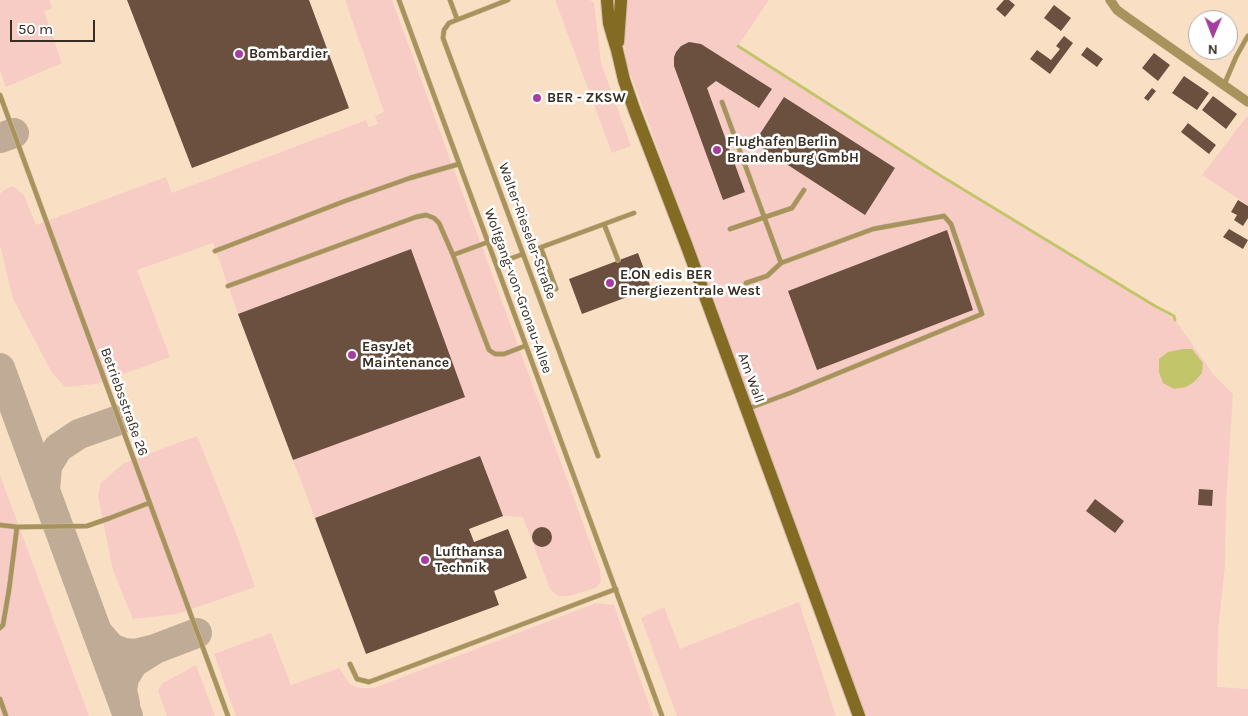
<!DOCTYPE html>
<html>
<head>
<meta charset="utf-8">
<style>
  body { margin:0 }
  #map { position:relative; width:1248px; height:716px; overflow:hidden; background:#f9e0c5; font-family:Karla,sans-serif }
  canvas { display:block }
  .north { position:absolute; left:1188px; top:10px; width:50px; height:50px; box-sizing:border-box; background:#fff; border:1px solid #afaba7; border-radius:50%; rotate:181deg; font-size:14px; font-weight:700; line-height:20px; text-align:center; color:#372e23 }
  .north::after { content:''; display:block; margin:auto; width:18px; height:22px; background:#a63ea1; clip-path:polygon(50% 0,100% 100%,50% 72%,0 100%) }
  .scale { position:absolute; left:10px; top:20px; width:85px; height:22px; box-sizing:border-box; border:2px solid #372e23; border-top:0; padding-left:6px; font-size:15px; line-height:18px; white-space:nowrap; color:#372e23; -webkit-text-stroke:4px #fff; paint-order:stroke }
</style>
</head>
<body>
<div id="map">
<canvas width="1248" height="716"></canvas>
<div class="north">N</div>
<div class="scale">50 m</div>
</div>
<script>
const ctx = document.querySelector('canvas').getContext('2d');
ctx.lineJoin = 'round';
function fill(path, color) {
  ctx.fillStyle = color;
  ctx.fill(path, 'evenodd');
}
function poly(rows) {
  const path = new Path2D();
  for (const r of rows) {
    if (r.length === 3) {
      path.moveTo(r[0] + r[2], r[1]);
      path.arc(r[0], r[1], r[2], 0, 2 * Math.PI);
      continue;
    }
    path.moveTo(r[0], r[1]);
    for (let i = 2; i < r.length; i += 2) path.lineTo(r[i], r[i + 1]);
  }
  return path;
}
function strokePath(path, color, width, dash) {
  ctx.strokeStyle = color;
  ctx.lineWidth = width;
  ctx.lineCap = dash ? 'butt' : 'round';
  ctx.setLineDash(dash || []);
  ctx.stroke(path);
}
function write(font, color, halo, rows, align = 'center') {
  ctx.font = font + ' Karla,sans-serif';
  ctx.lineWidth = 5;
  ctx.setLineDash([]);
  ctx.textBaseline = 'middle';
  ctx.strokeStyle = halo;
  ctx.fillStyle = color;
  for (const [text, x, y, turn = 0] of rows) {
    ctx.save();
    ctx.translate(x, y);
    ctx.rotate((+turn || 0) * Math.PI / 180);
    ctx.textAlign = isNaN(turn) ? turn : align;
    if (halo) ctx.strokeText(text, 0, 0);
    ctx.fillText(text, 0, 0);
    ctx.restore();
  }
}
fill(poly([
  [0,0,49,0,52,8,44,11,62,63,6,87,0,71],
  [345,0,392,0,600,570,601,581,596,588,569,596,558,596,550,589,523,517,503,516,480,456,315,518,238,314,213,243,137,270,170,357,96,384,65,387,52,373,13,299,0,245,0,194,4,190,13,186,24,195,36,225,166,177,172,193,366,120,369,127,378,124,375,116,384,112],
  [555,0,589,0,594,2,601,63,631,146,612,153],
  [628,0,769,0,738,46,938,174,1111,279,1175,320,1213,374,1233,394,1226,502,1225,565,1218,631,1217,687,1248,689,1248,716,865,716,625,59,623,22],
  [1248,115,1248,205,1202,175],
  [197,436,236,533,255,587,177,614,133,619,113,570,98,496,101,483,124,463],
  [0,475,89,716,0,716],
  [799,602,836,716,677,716,641,618,664,607,680,649],
  [596,603,614,605,653,716,236,716,214,654,271,633,291,685,339,668,350,684,359,688,374,688],
  [196,665,215,716,167,716,158,690,163,683]
]), '#f6ccc5');
fill(poly([
  [1183,349,1192,349,1203,363,1202,373,1194,382,1186,387,1174,389,1163,383,1159,372,1159,359,1168,352]
]), '#c3c56b');
strokePath(poly([
  [738,46,938,174,1155,306,1174,316,1175,320]
]), '#c3c56b', 3);
strokePath(poly([
  [0,138,14,133],
  [0,368,128,716],
  [45,491,47,466,58,448,79,434,119,420],
  [97,632,111,648,124,653,135,654,155,649,133,663,124,678,122,690,125,704],
  [155,649,197,633]
]), '#c0ac96', 30);
fill(poly([
  [127,0,309,0,349,108,192,168],
  [1004,0,1009,0,1015,5,1005,17,996,9],
  [1054,5,1071,18,1061,31,1044,18],
  [1064,36,1073,43,1050,74,1030,59,1037,50,1051,60,1060,49,1056,46],
  [689,42,701,44,772,89,759,108,716,81,707,88,745,192,723,200,674,66,674,57,676,52,681,46],
  [1087,47,1103,59,1097,67,1081,55],
  [1154,53,1170,65,1158,81,1142,68],
  [1184,76,1209,93,1197,110,1172,93],
  [1152,88,1156,91,1148,101,1144,98],
  [1213,96,1237,114,1226,129,1202,110],
  [784,97,895,168,865,215,754,143],
  [1188,123,1216,145,1209,154,1181,132],
  [1238,200,1248,206,1248,218,1243,226,1234,220,1237,215,1231,212],
  [1229,229,1248,240,1243,249,1223,237],
  [947,230,973,310,817,370,788,291],
  [411,249,465,397,293,460,238,314],
  [638,253,651,288,582,314,569,279],
  [480,456,503,516,469,529,474,542,508,529,527,578,494,591,499,605,366,654,315,518],
  [1199,489,1213,490,1212,506,1198,505],
  [1095,499,1124,521,1115,533,1086,511],
  [542,537,10]
]), '#6b4f3f');
const lane = poly([
  [399,0,662,716],
  [450,0,457,19],
  [508,0,449,23,444,30,443,38,598,456],
  [1224,85,1236,57,1246,39,1248,36],
  [0,95,228,716],
  [722,102,781,263],
  [604,224,618,260],
  [730,229,792,208,804,190],
  [541,248,556,289],
  [215,251,345,201,410,178,459,164],
  [531,251,634,213],
  [453,255,488,242],
  [496,264,523,254],
  [746,283,767,276,781,263,873,229,944,216,951,224,982,314,790,393,747,409],
  [228,286,416,217,426,215,434,218,439,223,453,255,489,350,495,354,504,354,525,346],
  [0,525,17,527,87,526,110,518,149,503],
  [0,628,3,625,9,590,17,527],
  [350,664,357,679,369,682,616,589],
  [0,699,6,716]
]);
const street = poly([
  [1110,0,1117,10,1128,18,1248,102]
]);
const secondary = poly([
  [607,0,609,23,613,37,617,50,624,80,634,109,686,244,859,716],
  [618,42,621,0]
]);
strokePath(lane, '#d2bca5', 5.5);
strokePath(street, '#d2bca5', 10);
strokePath(secondary, '#d2bca5', 14);
strokePath(lane, '#a7935b', 4.5);
strokePath(street, '#a7935b', 9);
strokePath(secondary, '#846b23', 12);
for (const [x, y, r, color] of [
  [239,54,5,"#a63ea1"],
  [537,98,5,"#a63ea1"],
  [717,150,5,"#a63ea1"],
  [610,283,5,"#a63ea1"],
  [352,355,5,"#a63ea1"],
  [425,560,5,"#a63ea1"]
]) {
  const dot = new Path2D();
  dot.arc(x, y, r, 0, 2 * Math.PI);
  ctx.fillStyle = color;
  ctx.fill(dot);
  strokePath(dot, '#fff', 2);
}
write('bold 14px', '#372e23', '#fff', [
  ["Bombardier",249,54],
  ["BER - ZKSW",547,98],
  ["Flughafen Berlin",727,142],
  ["Brandenburg GmbH",727,158],
  ["E.ON edis BER",620,275],
  ["Energiezentrale West",620,291],
  ["EasyJet",362,347],
  ["Maintenance",362,363],
  ["Lufthansa",435,552],
  ["Technik",435,568]
], 'left');
write('14px', '#372e23', '#fff', [
  ["Walter-Rieseler-Straße",527,231,70],
  ["Wolfgang-von-Gronau-Allee",518,291,70],
  ["Am Wall",751,378,70],
  ["Betriebsstraße 26",124,402,70]
]);
</script>
</body>
</html>
